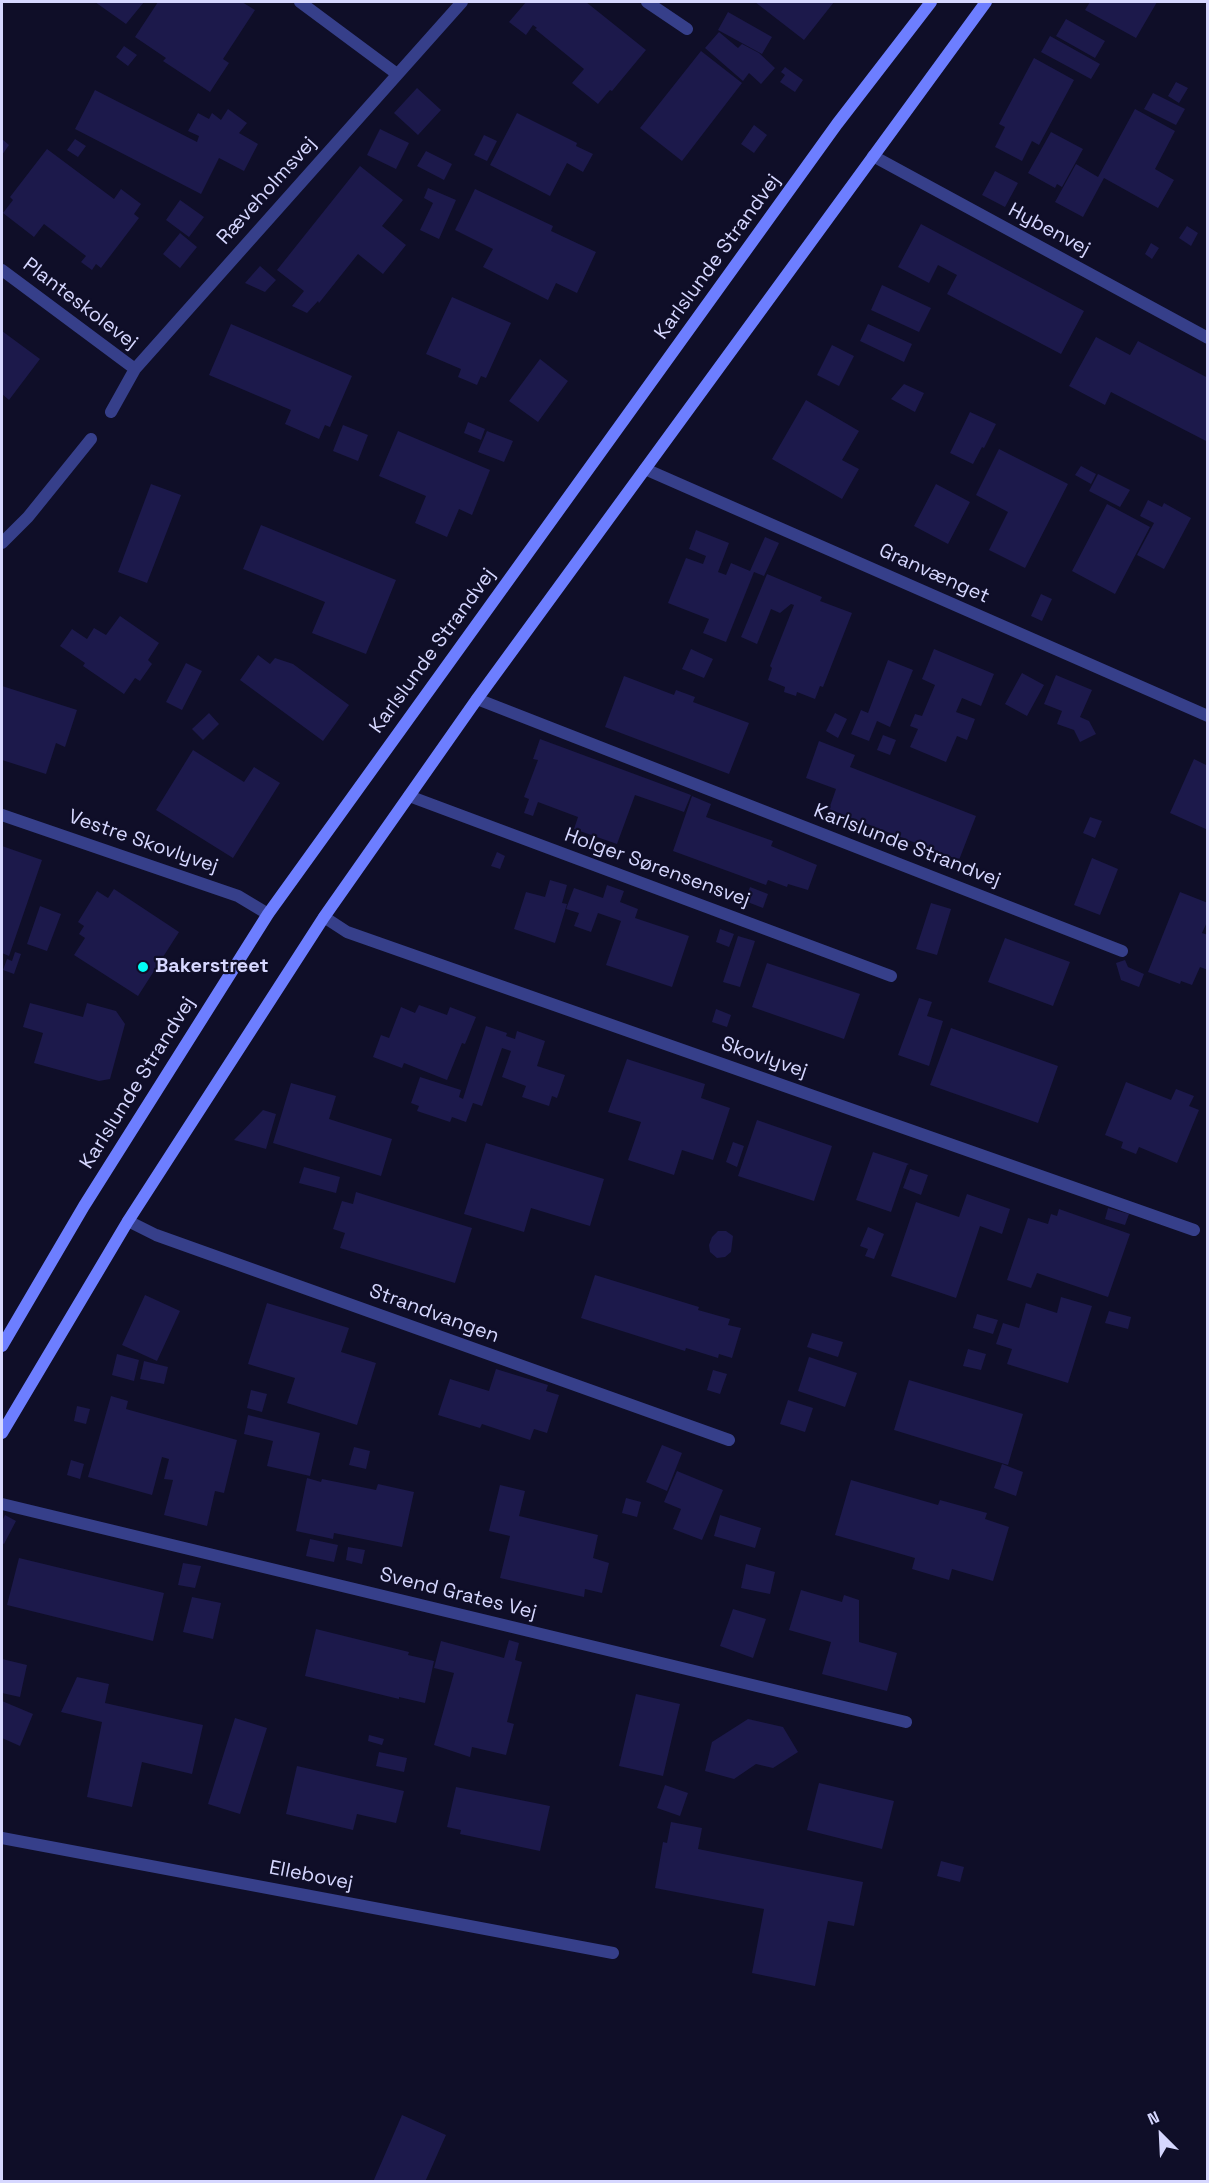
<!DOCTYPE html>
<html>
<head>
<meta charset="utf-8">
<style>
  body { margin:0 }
  #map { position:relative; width:1209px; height:2183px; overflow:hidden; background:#0f0e28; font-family:"Space Grotesk",sans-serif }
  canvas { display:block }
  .frame { position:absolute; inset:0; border:3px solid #d6d7ff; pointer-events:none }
  .north { position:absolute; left:1131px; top:2105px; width:60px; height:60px; -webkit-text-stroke:4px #0f0e28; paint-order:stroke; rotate:336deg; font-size:16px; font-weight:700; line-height:24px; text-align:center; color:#d6d7ff }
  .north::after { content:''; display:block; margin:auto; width:21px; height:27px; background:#d6d7ff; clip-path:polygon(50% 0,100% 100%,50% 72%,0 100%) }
</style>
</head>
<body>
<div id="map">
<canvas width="1209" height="2183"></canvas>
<div class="frame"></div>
<div class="north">N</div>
</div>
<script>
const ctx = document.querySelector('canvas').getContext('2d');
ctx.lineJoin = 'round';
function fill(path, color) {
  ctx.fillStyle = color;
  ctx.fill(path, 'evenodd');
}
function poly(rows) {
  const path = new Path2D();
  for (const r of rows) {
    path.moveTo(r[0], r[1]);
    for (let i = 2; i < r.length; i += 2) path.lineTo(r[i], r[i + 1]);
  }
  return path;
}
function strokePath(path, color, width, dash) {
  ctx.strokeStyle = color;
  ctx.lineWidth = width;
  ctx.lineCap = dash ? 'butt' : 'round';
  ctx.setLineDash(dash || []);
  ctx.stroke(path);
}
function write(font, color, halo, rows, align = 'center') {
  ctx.font = font + ' "Space Grotesk",sans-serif';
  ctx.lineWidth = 4.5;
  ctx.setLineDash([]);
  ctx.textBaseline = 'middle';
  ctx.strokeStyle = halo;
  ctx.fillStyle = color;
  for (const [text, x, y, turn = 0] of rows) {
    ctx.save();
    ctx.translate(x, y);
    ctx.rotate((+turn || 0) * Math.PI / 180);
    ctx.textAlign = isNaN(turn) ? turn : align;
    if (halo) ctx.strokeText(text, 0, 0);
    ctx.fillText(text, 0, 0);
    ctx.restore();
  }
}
fill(poly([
  [95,2,144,2,126,24],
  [158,2,242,2,255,10,223,59,229,63,210,92,163,61,166,58,135,37],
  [526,2,586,2,646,50,612,91,610,90,598,104,572,83,584,69,535,29,537,28,533,25,526,35,509,22],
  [755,2,834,2,804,40],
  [1090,2,1157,2,1136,38,1085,10],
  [728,12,772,37,762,54,718,30],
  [1066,19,1105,41,1095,58,1056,36],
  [719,32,738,48,742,44,759,53,775,68,761,84,749,73,743,81,705,48],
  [1050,36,1100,64,1091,79,1041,52],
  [124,46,137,55,128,66,116,57],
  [701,51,742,83,682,161,640,128],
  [1034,58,1074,80,1039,145,1032,141,1022,161,995,147,1005,127,999,124],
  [785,67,803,80,795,92,780,82,785,75,781,72],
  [1176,82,1188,88,1179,103,1168,96],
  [417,88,441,110,418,135,394,113],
  [95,90,197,142,199,136,188,131,198,113,209,119,212,113,221,120,228,109,247,123,239,133,258,144,244,171,219,158,201,194,75,129],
  [1153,93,1185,109,1176,125,1144,109],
  [1135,109,1175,131,1155,169,1174,180,1158,208,1104,178,1083,217,1055,202,1076,164,1098,177],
  [517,113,577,143,576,146,593,154,583,172,567,163,550,196,490,165],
  [754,125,767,135,754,153,741,144],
  [380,129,409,143,396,169,367,155],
  [1051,132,1083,149,1062,187,1057,184,1055,188,1028,173],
  [484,135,497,141,487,161,474,155],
  [2,139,9,145,2,155],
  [75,139,86,146,78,157,67,150],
  [47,149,114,199,121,189,141,204,134,214,139,218,101,268,96,264,92,270,81,262,86,256,44,224,34,237,3,213,13,200,10,197],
  [426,151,452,164,444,180,417,166],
  [360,166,403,200,382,226,406,245,383,274,358,254,319,303,318,301,307,313,292,306,304,291,277,270],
  [995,171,1018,183,1005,207,982,195],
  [428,188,456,200,439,239,420,230,433,203,424,198],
  [475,189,553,226,551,231,596,252,577,293,556,283,548,300,483,267,493,249,455,230],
  [180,200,204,217,189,237,166,220],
  [921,224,1084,311,1061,354,947,294,957,275,938,265,929,283,898,267],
  [1187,226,1198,233,1191,246,1179,238],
  [180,233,197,247,180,268,163,254],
  [1151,243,1159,248,1152,259,1145,254],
  [260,266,276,280,265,292,245,283],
  [882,285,931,308,919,332,871,310],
  [452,297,511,323,486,378,481,376,477,385,458,377,461,369,426,354],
  [231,324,352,376,330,427,325,425,319,439,285,424,291,410,209,375],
  [868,324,912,344,904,362,860,341],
  [2,331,40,359,9,400,2,394],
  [1096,337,1130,355,1138,341,1208,378,1208,442,1111,392,1105,405,1069,386],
  [832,345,854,356,839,386,817,375],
  [540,359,568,381,538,422,509,401],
  [904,384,924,393,915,412,891,399],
  [806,400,859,431,842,460,859,469,842,499,772,459],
  [970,412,996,424,984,448,982,447,973,464,950,453],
  [468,422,485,429,481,440,464,433],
  [343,425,368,435,358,461,333,451],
  [398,431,490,470,472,515,459,509,447,537,415,523,426,496,379,476],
  [487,431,513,441,504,462,478,452],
  [999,449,1068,484,1025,568,989,550,1008,512,976,495],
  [1081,466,1096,474,1091,484,1075,475],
  [1098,474,1130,490,1120,507,1089,491],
  [151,484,181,495,147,583,118,572],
  [936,484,970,502,948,544,914,526],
  [1148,500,1162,507,1164,503,1191,518,1164,569,1137,555,1154,523,1140,516],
  [1107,504,1150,527,1115,594,1072,571],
  [261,525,396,580,366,654,312,633,325,602,243,569],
  [696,530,729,543,718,572,726,575,731,563,750,571,765,537,779,543,764,576,754,572,726,642,703,633,709,619,668,603,686,558,703,564,706,556,689,549],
  [767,574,822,597,820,601,852,613,823,687,820,686,815,699,797,692,796,696,784,692,785,687,768,680,772,668,770,666,794,605,791,604,780,613,771,609,757,644,741,637],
  [1041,594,1052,599,1042,621,1031,616],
  [120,616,159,643,148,660,152,664,140,681,135,678,124,694,83,666,85,663,60,646,72,629,87,639,94,628,106,635],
  [691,649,713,659,704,678,682,669],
  [934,649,994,674,981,706,962,698,956,712,975,719,967,740,957,736,946,762,910,747,918,729,910,726,915,714,922,716,935,685,922,679],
  [258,655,270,664,275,658,293,664,349,705,323,741,240,680],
  [888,660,913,670,890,727,877,721,869,741,851,734,861,710,868,713],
  [186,663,202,671,182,710,166,702],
  [1022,673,1044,685,1027,716,1005,704],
  [1056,675,1092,690,1080,717,1089,721,1096,734,1080,742,1074,730,1057,724,1062,711,1044,704],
  [624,676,674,695,676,690,695,697,693,702,749,723,729,774,605,727],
  [2,686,77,710,65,747,56,743,46,774,2,760],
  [209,713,219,724,203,740,192,729],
  [835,713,847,719,838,738,826,731],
  [883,735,896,740,890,755,877,750],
  [540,739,691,795,684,812,635,795,617,844,574,829,578,817,538,802,533,816,524,813,529,799,524,797,538,760,533,759],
  [819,741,855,755,850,767,976,816,959,860,829,809,836,789,806,778],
  [193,750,244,782,254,767,280,783,233,858,156,810],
  [1194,759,1208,766,1208,830,1170,813],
  [692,796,711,804,706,817,773,841,771,846,817,865,808,890,788,884,787,887,768,880,766,885,673,851],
  [1090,817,1102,821,1095,838,1083,833],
  [2,846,42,860,9,956,2,953],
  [497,852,505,856,500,869,491,866],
  [1092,858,1118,869,1100,915,1074,905],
  [550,880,567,885,562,903,567,904,555,943,514,929,526,892,545,897],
  [607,885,624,891,620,902,638,909,635,918,689,936,672,987,606,965,621,921,598,913,591,932,574,926,579,913,566,909,574,888,603,898],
  [750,887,768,894,763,908,745,901],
  [114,889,179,932,138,996,74,955,85,938,79,934,84,926,78,922,97,891,108,898],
  [1180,892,1208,903,1208,920,1202,933,1208,935,1208,970,1200,967,1192,985,1181,981,1180,984,1148,972],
  [931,903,951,909,937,955,916,949],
  [40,906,61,914,47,951,27,944],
  [720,929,734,934,729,947,716,942],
  [738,936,755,941,740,987,723,982],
  [1005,938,1070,962,1053,1006,988,982],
  [15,952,21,954,14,974,3,970,7,959,12,961],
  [1125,960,1128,967,1144,974,1139,987,1121,980,1116,963],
  [767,963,860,994,844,1039,752,1007],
  [919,998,932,1002,927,1016,943,1021,929,1066,898,1055],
  [30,1003,83,1017,87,1003,116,1011,125,1024,110,1079,99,1081,34,1063,43,1033,23,1027],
  [419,1005,447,1015,450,1007,476,1017,465,1044,462,1043,447,1080,404,1063,402,1068,373,1057,381,1035,389,1038,401,1007,415,1013],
  [716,1009,731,1015,727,1027,712,1022],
  [486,1026,507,1033,506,1036,515,1039,517,1031,545,1041,537,1066,565,1075,557,1098,552,1096,549,1106,522,1097,526,1086,502,1077,511,1051,502,1048,482,1106,473,1103,466,1122,452,1117,450,1122,417,1111,419,1106,411,1103,420,1077,461,1090,459,1097,463,1099],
  [951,1028,1058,1066,1038,1123,930,1085],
  [627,1059,705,1084,701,1098,730,1108,713,1160,682,1150,674,1175,628,1160,641,1122,608,1112],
  [1126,1082,1171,1100,1176,1089,1194,1096,1189,1106,1199,1110,1177,1163,1139,1147,1136,1154,1121,1148,1123,1142,1105,1135],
  [291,1083,336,1096,329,1119,392,1139,381,1176,273,1143],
  [263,1110,276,1114,266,1149,234,1140],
  [757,1120,832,1146,814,1201,738,1176],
  [733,1142,744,1146,737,1167,726,1162],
  [486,1143,604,1179,590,1226,531,1208,524,1232,464,1214],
  [873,1152,909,1164,907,1165,891,1212,856,1200],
  [304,1167,340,1177,336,1193,299,1183],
  [910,1169,928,1175,921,1195,903,1188],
  [356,1192,472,1228,455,1283,340,1248,345,1233,333,1229,342,1201,353,1204],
  [967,1194,1010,1209,1002,1234,980,1226,956,1298,891,1276,916,1202,959,1217],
  [1108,1208,1129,1214,1125,1225,1105,1219],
  [1059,1209,1130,1234,1108,1297,1037,1273,1031,1288,1007,1280,1028,1218,1048,1224,1051,1214,1057,1216],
  [868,1227,884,1234,874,1259,865,1256,868,1249,860,1246],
  [718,1231,726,1231,733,1236,731,1252,725,1257,717,1258,710,1252,709,1245,712,1237],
  [595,1275,699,1307,698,1310,730,1319,728,1325,741,1328,732,1358,719,1354,718,1358,686,1348,685,1351,581,1318],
  [145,1295,180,1311,157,1361,122,1345],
  [1061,1297,1092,1306,1068,1383,1007,1364,1012,1349,996,1344,1003,1323,1019,1328,1026,1303,1057,1313],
  [267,1303,349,1328,341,1352,376,1363,357,1425,287,1403,295,1378,248,1364],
  [1109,1311,1131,1317,1128,1329,1105,1323],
  [977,1314,998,1320,993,1334,973,1328],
  [812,1333,843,1342,838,1357,807,1347],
  [968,1349,986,1354,981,1370,963,1366],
  [117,1354,139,1360,134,1381,112,1375],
  [809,1357,857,1373,845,1407,798,1391],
  [144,1361,168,1367,164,1384,140,1379],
  [496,1369,548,1385,546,1391,559,1395,547,1433,534,1429,530,1440,482,1424,480,1428,438,1415,450,1379,489,1391],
  [713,1370,727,1374,720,1394,707,1390],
  [909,1380,1023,1414,1008,1465,894,1430],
  [251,1390,267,1394,262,1412,247,1408],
  [111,1396,128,1401,126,1409,237,1440,224,1493,215,1491,207,1526,164,1515,173,1480,164,1479,169,1459,162,1457,152,1495,88,1477],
  [788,1400,813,1408,805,1432,780,1424],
  [77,1406,90,1409,86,1424,74,1421],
  [248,1415,320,1433,310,1476,267,1466,273,1441,244,1434],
  [662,1445,682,1453,667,1491,646,1482],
  [354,1447,370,1451,366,1469,349,1465],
  [71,1460,84,1464,80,1479,67,1475],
  [1002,1464,1023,1472,1016,1496,994,1488],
  [677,1471,723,1490,702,1540,673,1529,681,1509,664,1502],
  [307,1478,321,1482,322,1479,376,1490,378,1484,414,1492,402,1547,334,1533,333,1539,296,1531],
  [851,1480,938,1505,940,1500,987,1513,985,1519,1009,1527,993,1581,952,1569,949,1580,912,1569,915,1558,835,1535],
  [500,1485,525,1491,519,1516,598,1535,593,1558,609,1563,602,1593,585,1589,584,1597,500,1578,510,1536,489,1531],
  [626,1498,641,1502,637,1517,622,1513],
  [5,1515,16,1521,4,1544,2,1543,2,1521],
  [720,1515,761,1528,755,1548,714,1536],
  [310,1539,338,1545,334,1562,306,1556],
  [348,1547,365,1550,362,1564,346,1560],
  [19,1558,164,1593,153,1641,7,1605],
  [183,1563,201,1566,195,1588,178,1585],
  [746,1564,775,1572,770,1594,741,1588],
  [801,1590,842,1602,844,1595,859,1600,859,1642,897,1653,887,1691,822,1674,831,1642,789,1630],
  [192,1597,221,1603,213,1639,183,1632],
  [733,1609,766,1619,753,1658,720,1646],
  [316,1629,409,1652,408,1655,434,1661,425,1703,399,1697,399,1699,305,1676],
  [509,1640,519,1643,515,1660,522,1662,507,1722,514,1724,506,1755,472,1747,470,1757,434,1745,454,1673,434,1668,441,1641,504,1658],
  [2,1659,27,1665,20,1697,2,1693],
  [77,1677,109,1684,105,1703,203,1725,192,1774,142,1762,132,1807,87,1797,102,1722,61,1712],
  [636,1694,680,1704,663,1776,619,1766],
  [2,1701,33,1714,20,1746,2,1738],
  [235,1718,267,1728,240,1814,208,1804],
  [748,1719,783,1727,798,1752,773,1768,756,1764,734,1779,705,1771,712,1742],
  [369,1735,384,1739,382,1745,368,1741],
  [379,1752,407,1758,404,1772,376,1766],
  [297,1766,404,1791,396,1823,357,1814,353,1830,286,1814],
  [819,1783,894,1801,882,1849,807,1830],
  [665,1785,688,1793,680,1816,657,1808],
  [456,1787,550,1806,540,1851,460,1834,461,1830,447,1827],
  [671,1822,702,1828,698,1849,863,1882,854,1926,828,1921,815,1986,752,1973,764,1909,655,1888,663,1842,667,1843],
  [941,1861,964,1867,960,1882,937,1876],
  [402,2115,446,2135,425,2182,373,2182]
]), '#1c194b');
strokePath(poly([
  [300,2,397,74],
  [647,2,687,29],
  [873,156,1208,338],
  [2,270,135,369],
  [111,412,135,369,462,2],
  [645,469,1208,716],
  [2,543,28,517,91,439],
  [477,699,1122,951],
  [409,796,891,976],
  [2,815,238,896,268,914],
  [324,917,347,932,1194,1230],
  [128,1221,156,1235,729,1440],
  [2,1504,906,1722],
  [2,1838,613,1953]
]), '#363f8a', 12);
strokePath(poly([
  [2,1346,84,1206,268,914,837,124,931,2],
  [2,1433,128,1221,324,917,477,699,986,2]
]), '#6d7eff', 12);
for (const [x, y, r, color] of [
  [143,967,6,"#02fff4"]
]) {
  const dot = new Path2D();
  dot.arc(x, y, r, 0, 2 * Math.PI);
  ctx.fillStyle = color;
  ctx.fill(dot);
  strokePath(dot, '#0f0e28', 2);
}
write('20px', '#d6d7ff', '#0f0e28', [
  ["Ræveholmsvej",267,191,-48],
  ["Hybenvej",1049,230,28],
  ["Karlslunde Strandvej",718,257,-54],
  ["Planteskolevej",80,304,37],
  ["Granvænget",934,574,24],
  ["Karlslunde Strandvej",433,651,-54],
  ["Vestre Skovlyvej",143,842,19],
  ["Karlslunde Strandvej",907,846,21],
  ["Holger Sørensensvej",657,868,20],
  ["Skovlyvej",764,1058,19],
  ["Karlslunde Strandvej",138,1083,-58],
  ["Strandvangen",434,1314,20],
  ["Svend Grates Vej",458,1594,14],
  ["Ellebovej",311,1876,11]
]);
write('bold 20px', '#d6d7ff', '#0f0e28', [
  ["Bakerstreet",155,967]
], 'left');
</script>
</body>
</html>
